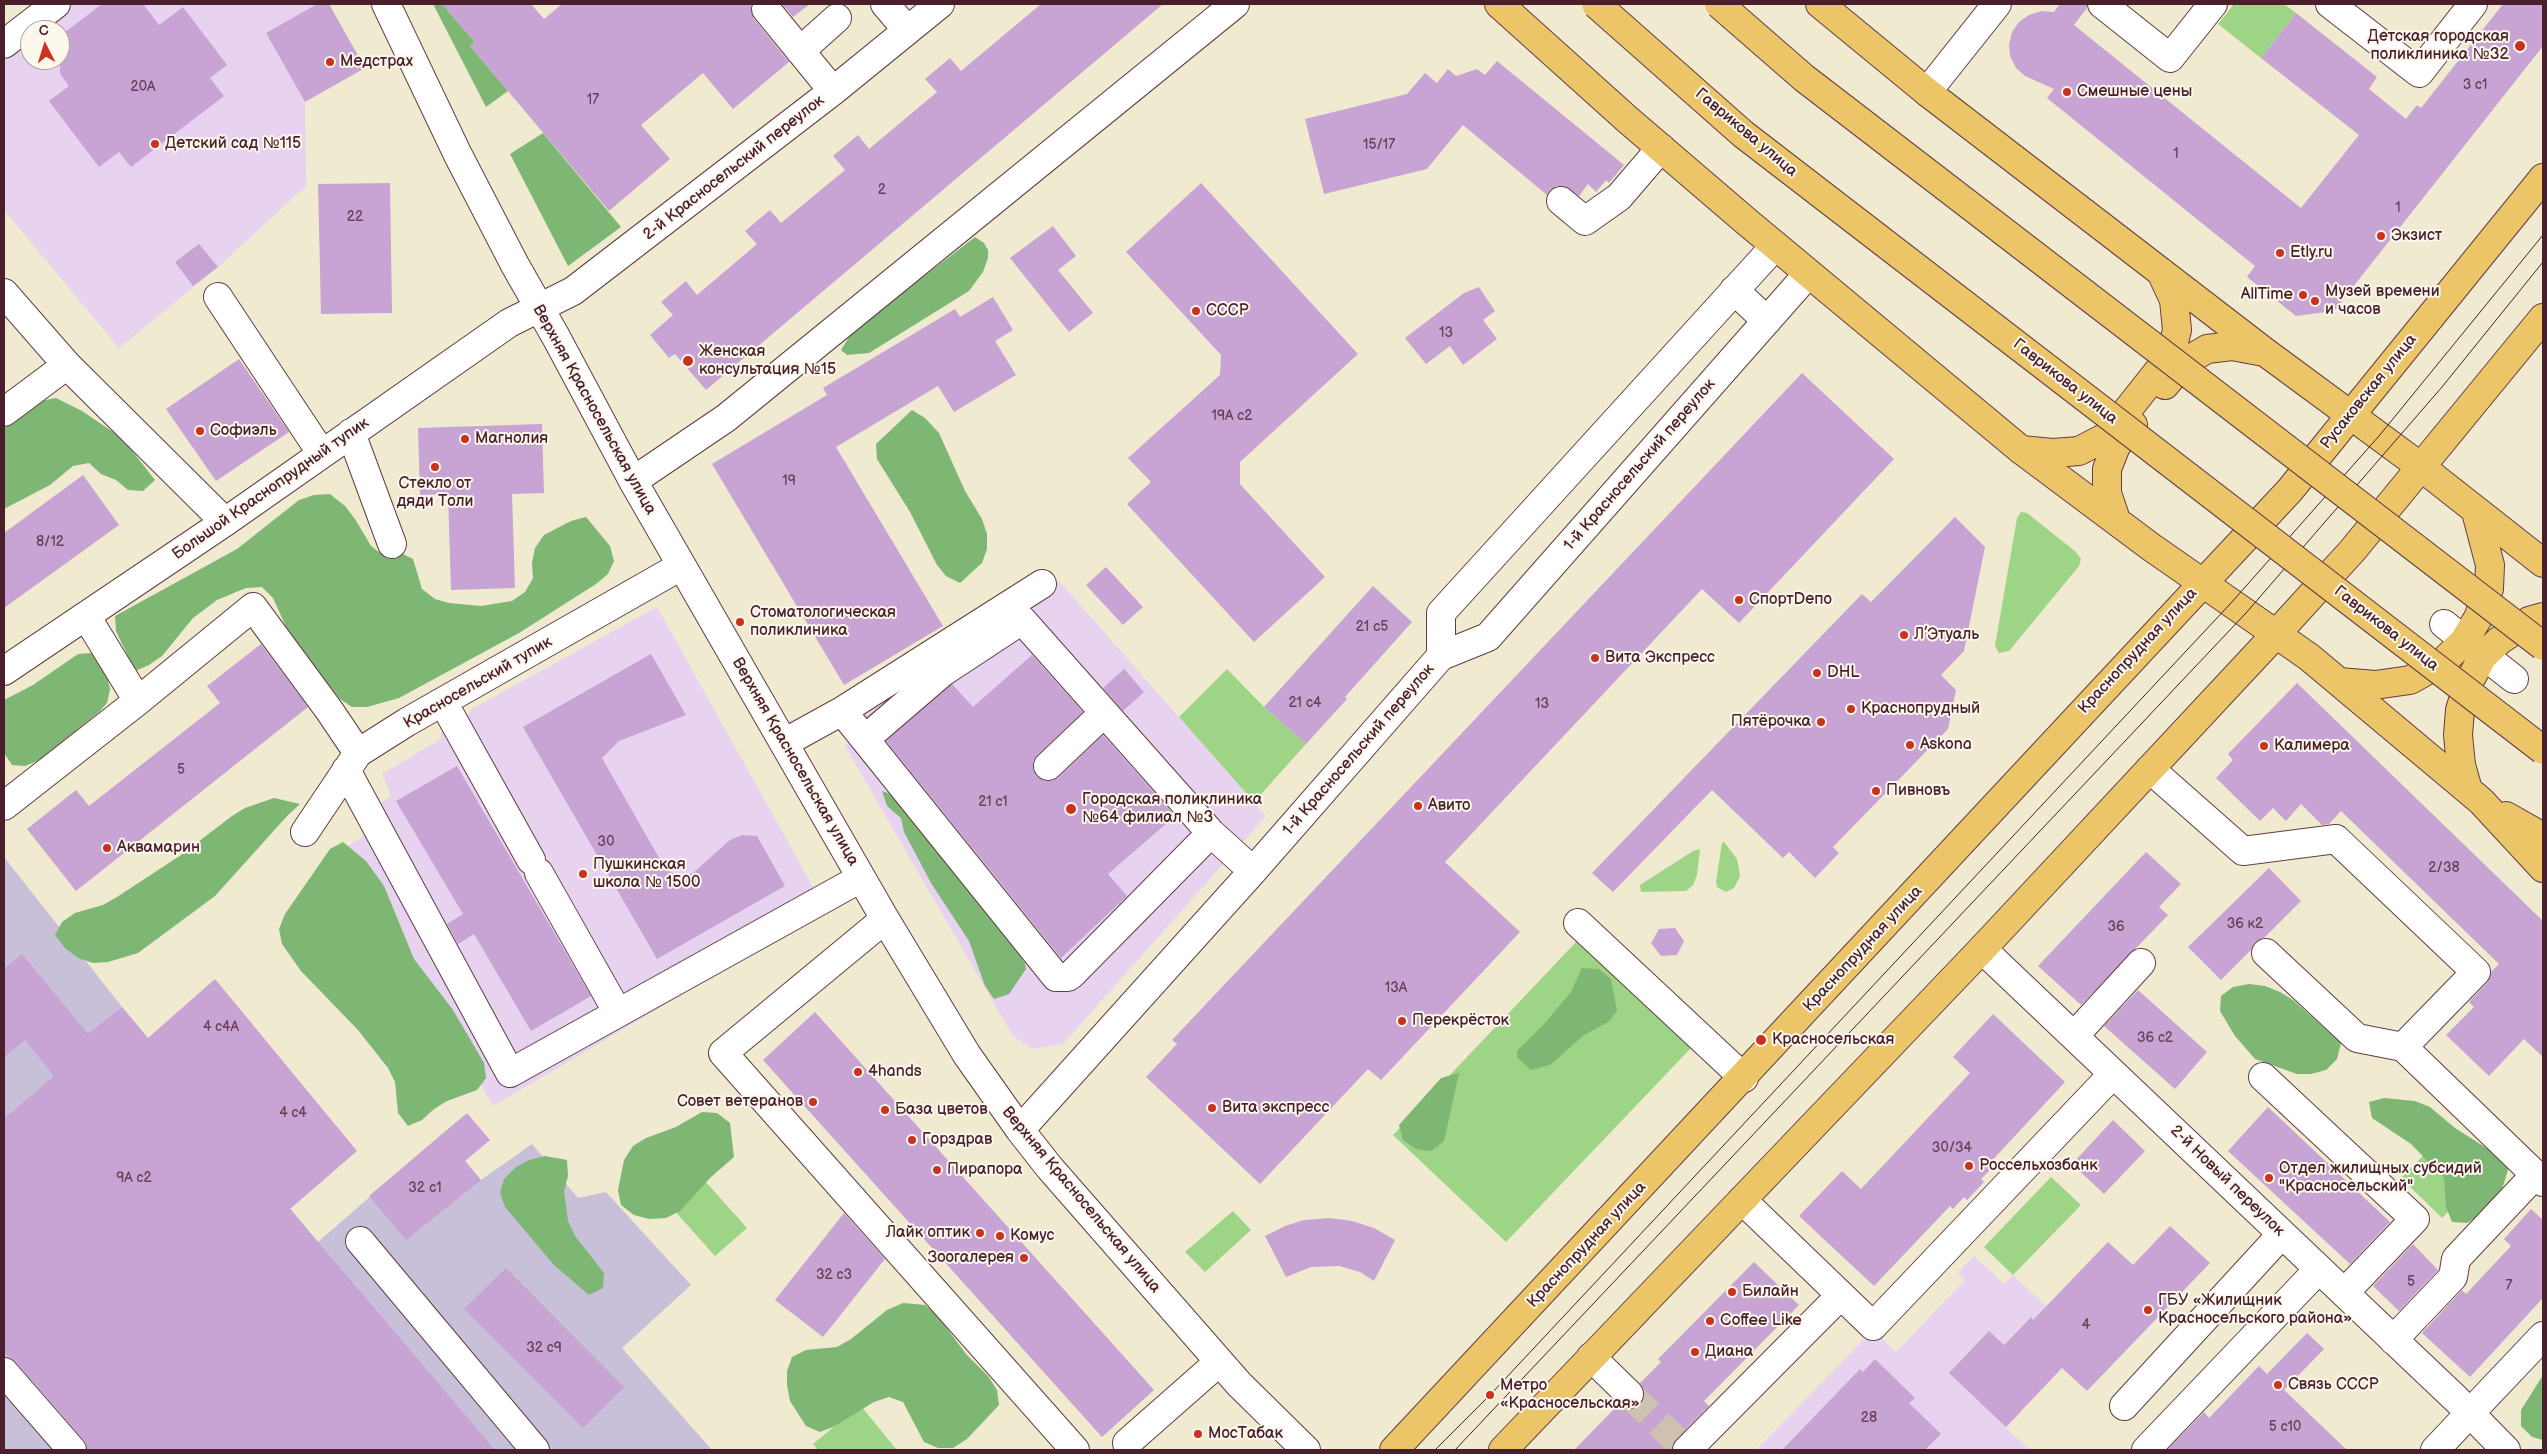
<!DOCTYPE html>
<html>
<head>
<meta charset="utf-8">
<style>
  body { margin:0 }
  #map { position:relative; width:2547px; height:1454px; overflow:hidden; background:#f0ead1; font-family:"Balsamiq Sans",sans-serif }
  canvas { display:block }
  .frame { position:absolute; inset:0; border:5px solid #4a1f2b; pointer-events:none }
  .north { position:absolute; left:20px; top:20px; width:50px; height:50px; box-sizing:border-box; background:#fbf7ec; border:1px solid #b4a19f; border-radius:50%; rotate:355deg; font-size:14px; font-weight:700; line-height:20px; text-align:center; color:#4a1f2b }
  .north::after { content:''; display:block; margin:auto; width:18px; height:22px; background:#c8321e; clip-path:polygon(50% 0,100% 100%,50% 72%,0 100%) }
</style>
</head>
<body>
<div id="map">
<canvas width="2547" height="1454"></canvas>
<div class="frame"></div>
<div class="north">С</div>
</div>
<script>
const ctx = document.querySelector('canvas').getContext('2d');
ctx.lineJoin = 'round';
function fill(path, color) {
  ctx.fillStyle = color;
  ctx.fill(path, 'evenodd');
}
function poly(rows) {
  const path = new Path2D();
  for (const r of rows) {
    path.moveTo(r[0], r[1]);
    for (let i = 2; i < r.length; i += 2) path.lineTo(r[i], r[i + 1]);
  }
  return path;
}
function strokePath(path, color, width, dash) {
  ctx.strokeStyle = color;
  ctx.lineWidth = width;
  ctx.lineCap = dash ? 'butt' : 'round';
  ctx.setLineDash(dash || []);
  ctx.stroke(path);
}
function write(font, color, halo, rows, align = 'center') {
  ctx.font = font + ' "Balsamiq Sans",sans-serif';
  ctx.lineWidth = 4;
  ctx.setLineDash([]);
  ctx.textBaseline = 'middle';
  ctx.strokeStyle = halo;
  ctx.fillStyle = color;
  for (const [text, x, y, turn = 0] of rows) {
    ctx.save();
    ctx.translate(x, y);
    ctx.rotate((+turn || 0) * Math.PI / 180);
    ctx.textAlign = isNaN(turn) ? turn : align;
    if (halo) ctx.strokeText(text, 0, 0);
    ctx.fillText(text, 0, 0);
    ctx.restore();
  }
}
fill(poly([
  [68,4,317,4,266,33,305,102,306,186,218,267,119,348,4,210,4,55,30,34,30,60,60,60,60,30,35,30],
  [1059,581,1266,816,1063,1044,1032,1049,1013,1036,845,746,867,729,855,714],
  [657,607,826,910,493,1106,345,848,388,820,379,803,391,796,382,774,439,740,444,726,465,726,470,710],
  [1974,1256,2004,1284,2013,1275,2046,1306,2033,1320,2030,1317,1978,1372,2021,1412,2006,1428,2030,1450,1756,1450,1873,1330,1896,1352,1965,1280,1958,1273]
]), '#e7d2ef');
fill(poly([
  [4,857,122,1007,318,1242,442,1134,481,1180,532,1144,578,1198,606,1192,691,1285,622,1348,712,1450,4,1450]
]), '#c8bfd8');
fill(poly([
  [2234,4,2284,4,2296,13,2261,58,2218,24],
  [2021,512,2027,513,2076,552,2081,559,2079,566,2009,651,1999,653,1995,646,2017,518],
  [1227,669,1264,707,1306,744,1254,802,1179,717],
  [1724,842,1737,859,1740,876,1734,888,1726,892,1717,887,1716,882,1722,843],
  [1700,849,1697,875,1693,885,1686,891,1641,892,1640,885,1693,851],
  [1577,941,1691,1048,1506,1242,1393,1135],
  [2435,1144,2476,1183,2442,1218,2401,1178],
  [688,1162,747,1228,715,1256,656,1190],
  [2051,1177,2081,1205,2013,1275,1984,1247],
  [1233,1211,1251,1230,1205,1272,1185,1252],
  [860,1405,897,1450,818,1450,813,1444]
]), '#9dd486');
fill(poly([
  [433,4,456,4,448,11,475,42,470,46,508,91,486,107],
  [543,133,621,227,568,266,510,154],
  [975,237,984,243,988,250,988,258,983,272,969,291,869,353,847,355,841,350,849,337,866,321],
  [56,398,82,411,122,438,155,480,143,491,128,490,116,480,101,474,89,463,73,466,50,485,4,509,4,427,40,401],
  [912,410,925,418,939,433,965,491,982,519,987,534,987,549,982,563,960,583,946,576,937,565,910,512,877,459,876,444],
  [330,494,345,506,355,519,371,546,384,556,399,552,413,559,422,589,435,599,449,603,481,606,512,601,525,592,533,578,532,563,535,548,544,535,571,521,586,517,610,546,614,561,608,574,596,584,519,633,399,698,367,707,352,707,340,699,292,640,273,598,262,587,246,588,217,600,193,618,162,656,149,665,135,671,116,631,115,616,237,549,299,500,314,495],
  [91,653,100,664,107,676,110,689,107,703,99,712,78,729,69,740,49,756,25,766,12,765,4,753,4,700,33,685,78,654],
  [882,791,896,796,924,836,973,890,1025,963,1026,969,1009,994,994,999,985,986,969,941,931,883,904,832,901,818,887,806],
  [274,798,300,804,288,815,215,896,138,953,108,962,93,963,78,958,65,948,55,935,62,922,75,913,103,905,117,897,181,855,232,816,245,808],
  [343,842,366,861,384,886,414,959,453,1010,484,1063,486,1078,477,1090,447,1101,434,1109,422,1120,408,1126,398,1113,395,1082,388,1068,358,1030,301,971,282,944,279,929,285,914,330,849],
  [1582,968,1599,969,1611,979,1617,1011,1608,1022,1584,1035,1550,1065,1531,1070,1517,1057,1517,1051,1545,1023,1571,992],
  [2249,984,2265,986,2280,992,2293,1000,2341,1043,2337,1059,2326,1070,2311,1074,2297,1074,2255,1059,2235,1036,2220,1011,2221,996,2233,987],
  [1459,1073,1444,1141,1431,1151,1416,1149,1403,1140,1399,1125,1441,1078],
  [2384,1098,2415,1101,2430,1107,2455,1128,2510,1163,2501,1193,2480,1215,2467,1223,2452,1222,2446,1207,2444,1178,2411,1144,2372,1118,2369,1102],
  [702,1112,717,1113,730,1123,734,1157,711,1177,680,1211,666,1218,649,1219,634,1215,621,1205,618,1190,624,1160,633,1146,646,1138,676,1127],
  [545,1156,567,1160,568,1176,564,1191,568,1221,575,1236,604,1273,603,1288,589,1295,554,1265,505,1207,500,1193,504,1179,516,1167,529,1160],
  [903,1303,925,1305,937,1315,966,1354,988,1376,997,1390,999,1405,967,1439,953,1448,938,1448,924,1442,903,1402,889,1397,874,1402,835,1426,820,1432,806,1426,790,1401,787,1385,787,1371,792,1357,806,1350,837,1347,851,1339,887,1310],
  [2543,1375,2543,1440,2532,1437,2521,1426,2521,1410]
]), '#7eb673');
fill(poly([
  [102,4,143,4,159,25,183,7,227,65,210,78,224,96,131,167,119,152,99,167,49,101,69,86,60,74,60,36],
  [317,4,329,4,365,68,305,102,266,33],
  [442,4,531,4,544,19,562,4,751,4,751,11,754,19,789,62,733,109,703,73,641,125,670,159,609,211,470,46,475,42],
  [782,4,810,4,793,17],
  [1041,4,1163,4,706,390,675,354,669,358,650,335,673,315,661,302,686,281,697,295,757,244,745,231,770,210,781,223,845,170,833,156,858,135,869,149,937,92,925,79,950,58,961,71],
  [2060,4,2087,4,2087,8,2074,25,2301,208,2359,135,2261,58,2296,13,2377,77,2369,89,2406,119,2417,105,2421,108,2503,4,2543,4,2543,46,2334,311,2296,316,2247,277,2255,266,2047,98,2054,89,2025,76,2016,68,2010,56,2009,45,2012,32,2019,22,2029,15,2041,11,2054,12],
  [1497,61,1624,165,1609,183,1606,180,1596,192,1588,184,1579,196,1564,186,1556,186,1547,195,1463,125,1427,169,1324,194,1305,119,1407,94,1425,73,1437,83,1448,69,1456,76,1477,69,1485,75],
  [390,183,392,313,321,314,318,184],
  [1201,183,1358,354,1240,462,1240,484,1325,577,1254,642,1127,504,1151,482,1128,458,1220,375,1221,355,1126,252],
  [1053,226,1076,256,1058,270,1093,313,1069,332,1010,258],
  [199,244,218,267,193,286,175,262],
  [1479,287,1495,311,1483,320,1497,339,1463,365,1450,346,1426,364,1405,338,1464,293],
  [993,297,1013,330,995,341,1016,375,954,412,938,386,836,447,943,626,844,685,712,464,827,395,823,388,955,309,960,317],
  [239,359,289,432,216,481,166,409],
  [1802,373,1894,459,1739,623,1702,589,1445,862,1520,932,1381,1080,1368,1069,1260,1184,1146,1077,1177,1044,1172,1040],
  [542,424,544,493,512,494,515,588,451,590,448,494,420,495,418,428],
  [83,475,119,525,4,608,4,533],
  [1955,517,1985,547,1964,651,1941,675,1956,690,1948,729,1833,847,1839,853,1815,878,1789,852,1783,858,1712,790,1613,892,1592,873,1862,594,1871,602],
  [1106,567,1143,607,1123,625,1086,585],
  [1373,586,1412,622,1345,697,1347,699,1306,744,1264,707],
  [261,644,308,707,76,891,27,829,76,790,89,806,220,703,207,686],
  [651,654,686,715,619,741,602,758,666,870,680,876,693,873,730,840,742,835,757,836,785,886,657,959,523,727],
  [1032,655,1083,712,1037,755,1033,761,1033,769,1036,776,1044,781,1052,781,1058,778,1103,735,1175,816,1108,874,1127,896,1061,958,886,741,952,684,973,707],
  [1124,669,1144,692,1123,711,1103,688],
  [2297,683,2543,921,2543,1057,2524,1039,2489,1076,2446,1035,2474,1007,2469,1002,2487,983,2491,972,2499,964,2341,811,2329,824,2322,825,2301,804,2286,821,2273,808,2260,821,2216,778,2233,760,2228,754],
  [457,766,591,996,531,1031,474,934,458,944,447,924,463,914,396,801],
  [2146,852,2181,884,2159,907,2168,915,2081,1005,2038,966],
  [2269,868,2301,901,2264,938,2255,942,2251,950,2221,980,2188,947],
  [1675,928,1684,941,1677,955,1661,956,1651,943,1659,929],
  [22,954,88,1034,122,1007,148,1038,215,979,357,1151,290,1209,495,1450,88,1450,84,1440,16,1362,4,1352,4,1119,54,1076,25,1040,4,1057,4,969],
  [2138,990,2207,1052,2175,1089,2104,1026],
  [815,1012,1154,1390,1102,1437,763,1060],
  [1993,1014,2065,1082,1987,1166,1991,1169,1981,1179,1984,1182,1967,1200,1964,1197,1953,1209,1950,1206,1874,1286,1799,1216,1842,1171,1861,1189,1970,1073,1953,1057],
  [2268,1107,2390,1222,2350,1264,2228,1151],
  [467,1113,490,1140,465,1161,481,1180,406,1240,369,1196],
  [2113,1120,2145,1151,2104,1194,2072,1164],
  [2531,1209,2543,1220,2543,1298,2470,1377,2422,1333,2462,1290,2466,1294,2511,1246,2504,1239],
  [844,1213,885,1259,823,1337,775,1300],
  [1330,1218,1352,1221,1374,1228,1395,1240,1374,1281,1360,1272,1339,1266,1311,1267,1286,1277,1265,1236,1285,1226,1304,1220],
  [2170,1226,2210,1263,2087,1391,2062,1368,2006,1427,1949,1373,1989,1331,2004,1345,2031,1317,2033,1320,2108,1242,2133,1265],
  [2413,1244,2438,1270,2399,1311,2373,1286],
  [1754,1262,1799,1305,1704,1401,1709,1406,1676,1439,1672,1449,1574,1450,1618,1405,1625,1409,1633,1409,1640,1405,1644,1398,1644,1390,1640,1383,1661,1362,1658,1359],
  [506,1268,624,1387,583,1428,464,1309],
  [2307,1333,2324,1349,2284,1390,2347,1450,2167,1450,2204,1412,2209,1418,2259,1366,2267,1374],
  [1875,1359,1915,1398,1909,1403,1941,1434,1925,1450,1782,1450,1860,1369,1863,1372]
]), '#c7a4d4');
strokePath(poly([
  [1629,1394,1678,1442]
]), '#cfc1b0', 28, [28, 14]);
const minor = poly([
  [386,4,458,155,515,265,556,337,633,481,885,919,967,1055,1020,1130,1049,1167,1239,1384,1306,1450],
  [885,4,907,30],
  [2102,4,2170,58,2213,4],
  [2330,4,2419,73,2473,4],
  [766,9,833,91],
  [4,44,56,4],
  [800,51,837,18],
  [1927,92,1997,4],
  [1561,201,1585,221,1619,197,1661,148],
  [1734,290,1767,321],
  [4,293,67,365,225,522],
  [218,297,322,454],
  [4,412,67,365],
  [351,433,392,544],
  [633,481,726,418,1235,4],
  [86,616,138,701,253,607,329,710,358,753],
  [2444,624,2514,679],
  [1441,656,1441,613,1775,246],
  [4,671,225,522,509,323,573,291,833,91,940,4],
  [443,702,531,860],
  [842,711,1056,977,1068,977,1072,974,1211,833,1253,871],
  [865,739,943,672,1022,620,1211,833],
  [784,743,842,711,1042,584],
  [1048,766,1104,713],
  [2150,769,2243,851,2336,839,2476,972,2403,1047],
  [346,770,510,1073,618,1013],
  [4,806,138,701],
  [305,832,358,753,407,722,681,566],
  [539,873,618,1013,861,878],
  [885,919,723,1053,1075,1450],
  [1578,923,1744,1078],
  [1982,949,2456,1399,2506,1450],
  [2266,953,2357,1038,2403,1047,2543,1182],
  [2074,1036,2141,963],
  [2263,1077,2415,1219,2344,1293],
  [1020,1130,1253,871,1441,656,1488,637,1808,274],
  [1742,1200,1873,1326,2113,1074],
  [360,1241,535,1450],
  [2393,1340,2453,1277,2456,1259,2536,1174],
  [1591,1357,1629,1394],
  [4,1372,72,1450],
  [2124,1406,2282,1234],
  [1127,1443,1219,1362],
  [1687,1450,1840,1296],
  [2146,1450,2319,1269],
  [2435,1450,2543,1336]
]);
const major = poly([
  [1499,4,1628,120,1747,222,2020,449,2151,547,2309,657,2481,801,2543,868],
  [1820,4,1927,92,2265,352,2421,467,2543,563],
  [2165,385,2182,364,2207,349,2232,346,2264,352],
  [2021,450,2053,453,2079,451,2106,437,2171,355,2177,330,2174,300,2161,272],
  [2116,520,2107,493,2107,469,2116,446,2133,425],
  [2339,682,2375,685,2410,680,2444,661,2464,641,2478,618,2489,589,2490,565,2476,512],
  [2468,790,2461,765,2458,735,2460,710,2468,684,2483,656,2500,640,2529,621,2543,617],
  [2506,816,2543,837],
  [1394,1450,2290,490,2543,178],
  [1503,1450,1982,949,2277,633,2352,551,2543,318]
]);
strokePath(minor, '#633d44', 30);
strokePath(major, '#633d44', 30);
strokePath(minor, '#fff', 28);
strokePath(major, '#edc569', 28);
strokePath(poly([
  [1435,1450,1490,1395,2231,603,2379,436,2543,235],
  [1455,1450,2246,613,2442,387,2543,262]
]), '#4a1f2b', 1);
const majorBridge = poly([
  [1596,4,1743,134,2543,750],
  [1719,4,1804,78,2543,646]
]);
strokePath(majorBridge, '#633d44', 30, []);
strokePath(majorBridge, '#edc569', 28);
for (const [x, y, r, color] of [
  [2520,46,6,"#c8321e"],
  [330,62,5,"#c8321e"],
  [2067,92,5,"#c8321e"],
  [155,144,5,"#c8321e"],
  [2381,236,5,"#c8321e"],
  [2280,253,5,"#c8321e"],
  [2303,295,5,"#c8321e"],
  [2315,301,5,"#c8321e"],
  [1196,311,5,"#c8321e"],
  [688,361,6,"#c8321e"],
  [200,431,5,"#c8321e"],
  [465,439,5,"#c8321e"],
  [435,467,5,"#c8321e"],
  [1739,600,5,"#c8321e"],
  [740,622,5,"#c8321e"],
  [1904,635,5,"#c8321e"],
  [1595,658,5,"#c8321e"],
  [1817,673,5,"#c8321e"],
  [1851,709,5,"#c8321e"],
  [1821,722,5,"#c8321e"],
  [1910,745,5,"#c8321e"],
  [2264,746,5,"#c8321e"],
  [1876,791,5,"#c8321e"],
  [1418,806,5,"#c8321e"],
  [1071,809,6,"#c8321e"],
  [107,848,5,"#c8321e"],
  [583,874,5,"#c8321e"],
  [1402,1021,5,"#c8321e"],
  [1761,1040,6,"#c8321e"],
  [858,1072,5,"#c8321e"],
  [813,1102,5,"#c8321e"],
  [1212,1108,5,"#c8321e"],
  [885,1110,5,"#c8321e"],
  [912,1140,5,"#c8321e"],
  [1969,1166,5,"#c8321e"],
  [937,1170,5,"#c8321e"],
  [2269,1178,5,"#c8321e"],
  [980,1233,5,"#c8321e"],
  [1000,1236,5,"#c8321e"],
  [1024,1258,5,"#c8321e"],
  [1732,1292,5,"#c8321e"],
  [2148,1310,5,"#c8321e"],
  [1710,1321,5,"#c8321e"],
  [1695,1352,5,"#c8321e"],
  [2278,1385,5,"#c8321e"],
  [1490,1395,5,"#c8321e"],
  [1198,1434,5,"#c8321e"]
]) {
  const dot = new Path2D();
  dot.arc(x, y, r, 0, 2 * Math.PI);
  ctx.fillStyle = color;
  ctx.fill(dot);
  strokePath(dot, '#fbf7ec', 2);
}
write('14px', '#694055', null, [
  ["3 с1",2475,85],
  ["20А",143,87],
  ["17",593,100],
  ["15/17",1379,145],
  ["1",2176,154],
  ["2",882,190],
  ["1",2398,208],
  ["22",355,217],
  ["13",1446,333],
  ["19А с2",1232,416],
  ["19",789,481],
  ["8/12",50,542],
  ["21 c5",1372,627],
  ["21 c4",1305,703],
  ["13",1542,704],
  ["5",181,770],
  ["21 с1",993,802],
  ["30",606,842],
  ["2/38",2444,868],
  ["36 к2",2245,924],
  ["36",2116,927],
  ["13А",1396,988],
  ["4 с4А",221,1027],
  ["36 с2",2155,1038],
  ["4 с4",293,1113],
  ["30/34",1952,1148],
  ["9А с2",134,1178],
  ["32 c1",425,1188],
  ["32 с3",834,1275],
  ["5",2411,1282],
  ["7",2509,1286],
  ["4",2086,1325],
  ["32 с9",544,1348],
  ["28",1869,1418],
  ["5 с10",2285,1427]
]);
write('16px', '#4a1f2b', '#fbf7ec', [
  ["Детская городская",2509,37,"right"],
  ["поликлиника №32",2509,55,"right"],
  ["Медстрах",340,62],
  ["Смешные цены",2077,92],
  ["Детский сад №115",165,144],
  ["Экзист",2391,236],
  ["Etly.ru",2290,253],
  ["Музей времени",2325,292],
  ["и часов",2325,310],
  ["AllTime",2293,295,"right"],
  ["СССР",1206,311],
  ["Женская",699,352],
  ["консультация №15",699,370],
  ["Софиэль",210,431],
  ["Магнолия",475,439],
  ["Стекло от",435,484,"center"],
  ["дяди Толи",435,502,"center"],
  ["СпортDепо",1749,600],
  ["Стоматологическая",750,613],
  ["поликлиника",750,631],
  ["Л’Этуаль",1914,635],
  ["Вита Экспресс",1605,658],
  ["DHL",1827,673],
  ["Краснопрудный",1861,709],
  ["Пятёрочка",1811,722,"right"],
  ["Askona",1920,745],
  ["Калимера",2274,746],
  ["Пивновъ",1886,791],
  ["Городская поликлиника",1082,800],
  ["№64 филиал №3",1082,818],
  ["Авито",1428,806],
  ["Аквамарин",117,848],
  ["Пушкинская",593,865],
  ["школа № 1500",593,883],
  ["Перекрёсток",1412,1021],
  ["Красносельская",1772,1040],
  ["4hands",868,1072],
  ["Совет ветеранов",803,1102,"right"],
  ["Вита экспресс",1222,1108],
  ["База цветов",895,1110],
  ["Горздрав",922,1140],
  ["Россельхозбанк",1979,1166],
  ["Отдел жилищных субсидий",2279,1169],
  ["\"Красносельский\"",2279,1187],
  ["Пирапора",947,1170],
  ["Лайк оптик",970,1233,"right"],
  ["Комус",1010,1236],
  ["Зоогалерея",1014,1258,"right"],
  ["Билайн",1742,1292],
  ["ГБУ «Жилищник",2158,1301],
  ["Красносельского района»",2158,1319],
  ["Coffee Like",1720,1321],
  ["Диана",1705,1352],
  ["Связь СССР",2288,1385],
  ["Метро",1500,1386],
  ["«Красносельская»",1500,1404],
  ["МосТабак",1208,1434]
], 'left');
write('16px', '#4a1f2b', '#fbf7ec', [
  ["Гаврикова улица",1746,133,40],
  ["2-й Красносельский переулок",734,168,-38],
  ["Гаврикова улица",2065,382,38],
  ["Русаковская улица",2369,392,-51],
  ["Верхняя Красносельская улица",594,410,61],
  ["1-й Красносельский переулок",1640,465,-49],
  ["Большой Краснопрудный тупик",271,489,-35],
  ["Гаврикова улица",2386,629,38],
  ["Краснопрудная улица",2138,651,-47],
  ["Красносельский тупик",478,683,-30],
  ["1-й Красносельский переулок",1359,750,-49],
  ["Верхняя Красносельская улица",795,762,60],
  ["Краснопрудная улица",1863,949,-47],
  ["2-й Новый переулок",2227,1181,44],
  ["Верхняя Красносельская улица",1081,1200,50],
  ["Краснопрудная улица",1587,1245,-47]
]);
</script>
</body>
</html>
